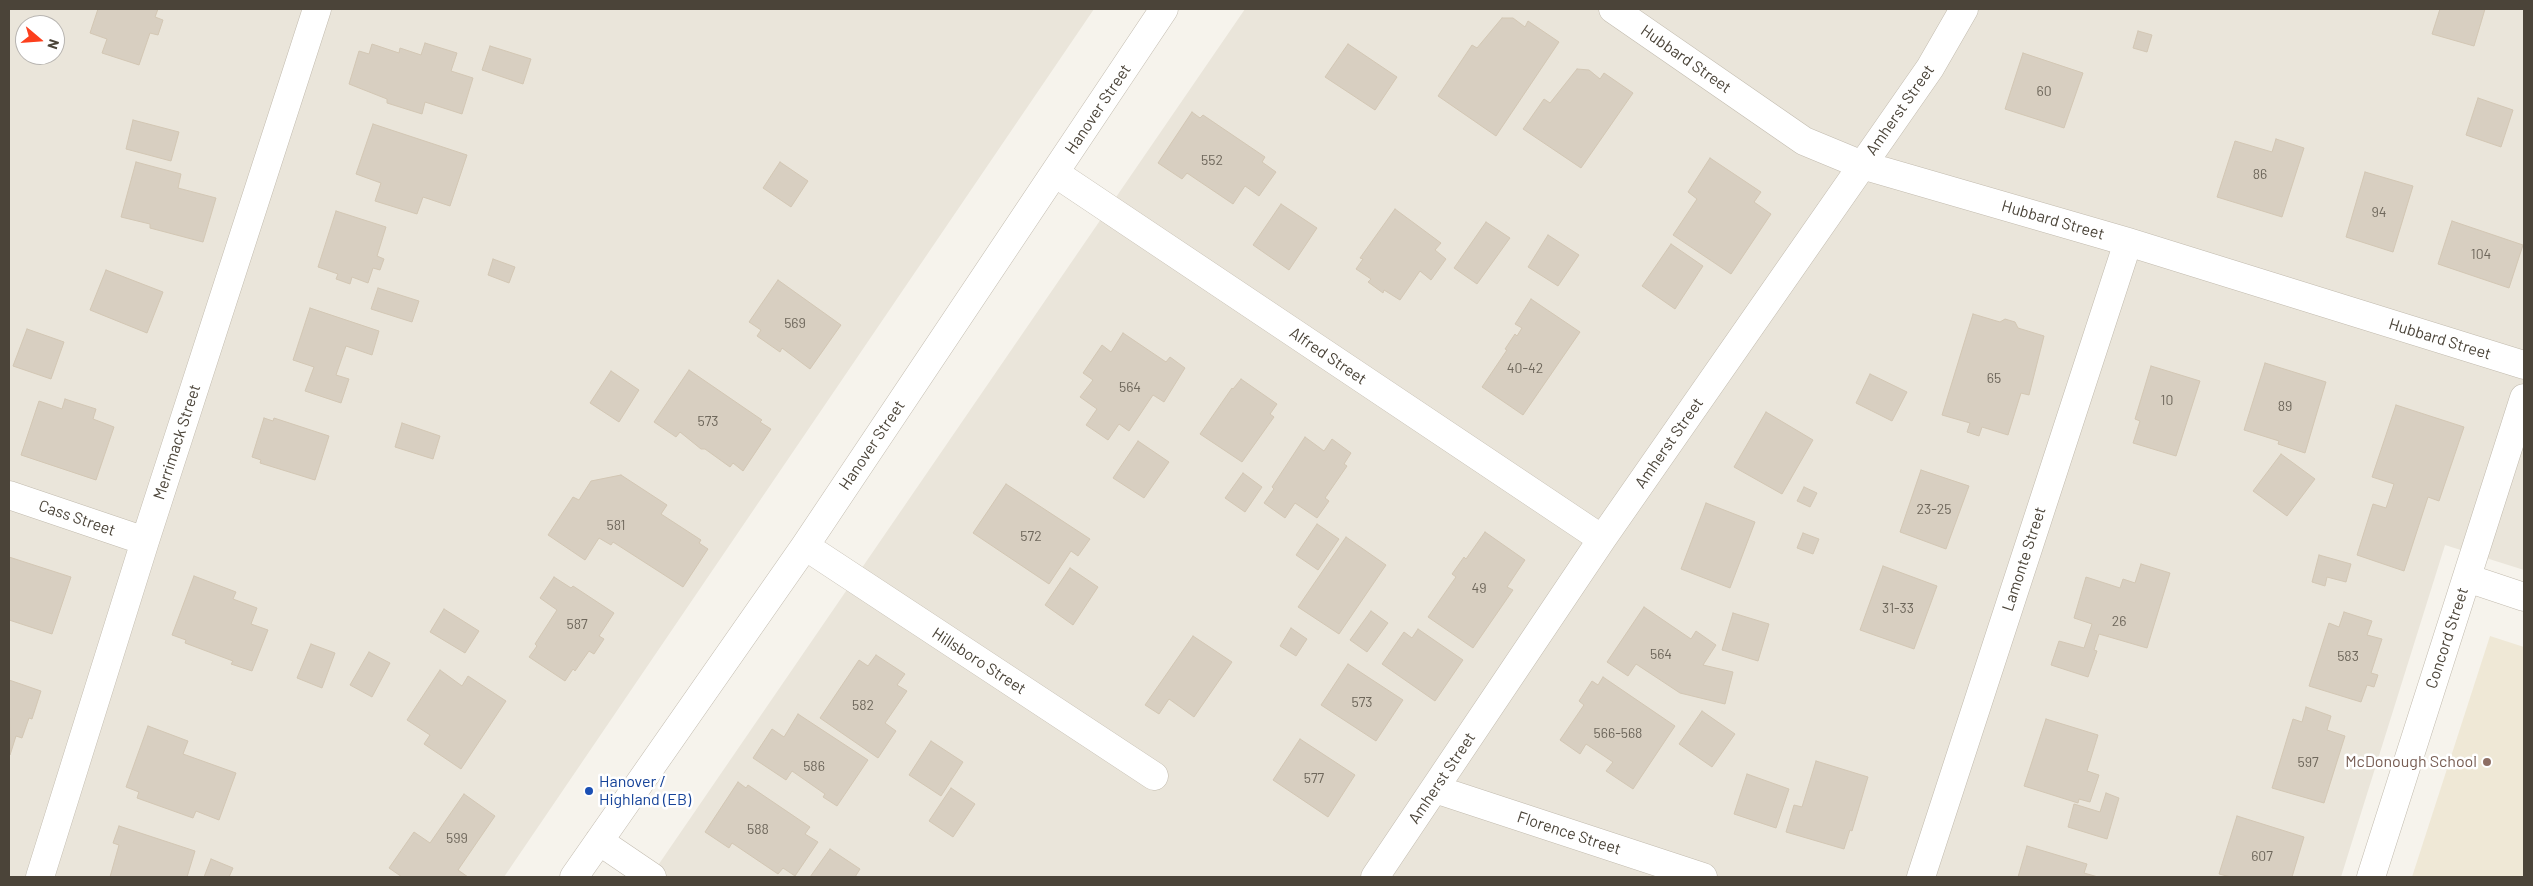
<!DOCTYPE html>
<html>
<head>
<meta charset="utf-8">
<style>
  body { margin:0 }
  #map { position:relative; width:2533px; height:886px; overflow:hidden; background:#f6f3ec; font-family:Barlow,sans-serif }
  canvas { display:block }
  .frame { position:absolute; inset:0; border:10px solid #4b4439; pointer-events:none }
  .north { position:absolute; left:15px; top:15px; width:50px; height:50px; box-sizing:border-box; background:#fff; border:1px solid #b7b4b0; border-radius:50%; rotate:108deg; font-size:14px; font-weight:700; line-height:20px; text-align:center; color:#4b4439 }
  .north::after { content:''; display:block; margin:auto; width:18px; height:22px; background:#fc3f1d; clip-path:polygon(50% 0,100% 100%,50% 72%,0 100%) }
</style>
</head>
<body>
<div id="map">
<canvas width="2533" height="886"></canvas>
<div class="frame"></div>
<div class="north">N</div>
</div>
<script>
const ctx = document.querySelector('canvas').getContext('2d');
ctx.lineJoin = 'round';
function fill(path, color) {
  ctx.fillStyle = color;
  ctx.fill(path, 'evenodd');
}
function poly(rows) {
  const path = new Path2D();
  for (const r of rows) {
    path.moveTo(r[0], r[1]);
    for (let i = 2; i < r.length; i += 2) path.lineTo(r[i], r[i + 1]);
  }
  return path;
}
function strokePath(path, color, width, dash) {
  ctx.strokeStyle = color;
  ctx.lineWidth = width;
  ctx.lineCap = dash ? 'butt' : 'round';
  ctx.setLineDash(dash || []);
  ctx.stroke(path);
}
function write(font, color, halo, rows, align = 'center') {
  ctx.font = font + ' Barlow,sans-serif';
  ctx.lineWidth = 5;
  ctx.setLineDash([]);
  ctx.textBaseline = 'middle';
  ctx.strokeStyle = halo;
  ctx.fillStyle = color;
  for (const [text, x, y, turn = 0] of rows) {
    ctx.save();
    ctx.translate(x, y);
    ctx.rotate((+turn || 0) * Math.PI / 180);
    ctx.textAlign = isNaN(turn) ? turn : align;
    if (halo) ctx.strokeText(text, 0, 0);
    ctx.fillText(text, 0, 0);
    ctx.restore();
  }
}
fill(poly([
  [9,9,1094,9,504,877,9,877],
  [25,25,55,25,55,55,25,55],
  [1245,9,2524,9,2524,570,2445,545,2341,877,650,877]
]), '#eae5da');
fill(poly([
  [2490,636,2524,647,2524,877,2412,877]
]), '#efe8d6');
const building = poly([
  [98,9,158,9,155,17,163,20,158,35,150,33,139,65,102,53,107,39,90,33,98,9],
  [2440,9,2485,9,2474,46,2432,34,2440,9],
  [1502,18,1513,18,1525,27,1528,21,1559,42,1496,136,1438,96,1472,45,1477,48,1502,18],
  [2138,31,2152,35,2147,52,2133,48,2138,31],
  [425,43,457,53,451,71,473,78,462,114,425,102,422,114,387,103,387,99,349,84,359,51,369,54,372,44,399,53,400,48,421,55,425,43],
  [1348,44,1397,77,1375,110,1325,77,1348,44],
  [490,46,531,59,523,84,482,70,490,46],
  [2023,53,2083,73,2064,128,2005,109,2023,53],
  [1577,69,1589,70,1600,79,1604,73,1633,93,1581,168,1523,129,1544,99,1550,103,1577,69],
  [2478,98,2513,110,2501,147,2466,135,2478,98],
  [1192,112,1200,118,1203,115,1265,157,1262,162,1276,172,1259,196,1245,186,1233,204,1187,173,1182,179,1158,163,1192,112],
  [133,120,179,132,171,161,126,149,133,120],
  [373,124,467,155,450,206,423,197,417,214,375,201,381,183,356,174,373,124],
  [2276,139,2304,148,2282,217,2217,197,2235,141,2272,152,2276,139],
  [1710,158,1761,192,1754,202,1771,214,1731,274,1673,235,1697,199,1688,192,1710,158],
  [136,162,181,174,178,188,216,198,203,242,150,228,150,224,121,217,136,162],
  [780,162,808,181,791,207,763,188,780,162],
  [2365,172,2413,186,2393,252,2346,237,2365,172],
  [1281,204,1317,228,1289,270,1253,245,1281,204],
  [1395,209,1441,243,1435,250,1446,259,1431,280,1420,271,1400,300,1384,290,1383,293,1368,282,1371,279,1356,269,1363,259,1360,258,1395,209],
  [336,211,386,227,377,256,384,259,380,270,373,268,368,283,352,277,350,284,336,279,338,274,318,267,336,211],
  [2452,221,2523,245,2509,288,2438,264,2452,221],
  [1486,222,1510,238,1477,284,1454,268,1486,222],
  [1548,235,1579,255,1558,286,1528,267,1548,235],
  [1671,244,1703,266,1675,309,1642,286,1671,244],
  [493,259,515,267,509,283,488,275,493,259],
  [106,270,163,292,147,333,90,310,106,270],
  [778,280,841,325,810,369,782,348,780,352,757,336,761,330,749,322,778,280],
  [378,288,419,301,412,322,371,309,378,288],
  [1531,299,1580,332,1523,415,1482,387,1507,350,1505,349,1515,334,1517,336,1522,328,1515,324,1531,299],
  [310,308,379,331,372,355,346,346,336,375,349,379,341,403,305,391,314,367,293,360,310,308],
  [1973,314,2000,322,2005,319,2015,322,2018,328,2044,336,2029,395,2021,393,2008,435,1982,427,1979,436,1967,432,1970,423,1942,415,1973,314],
  [27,329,64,342,51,379,13,366,27,329],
  [1123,333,1166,362,1170,357,1185,368,1164,402,1153,395,1129,431,1119,424,1108,440,1086,425,1097,409,1080,397,1093,380,1083,373,1102,345,1111,352,1123,333],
  [2265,363,2326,382,2305,453,2278,444,2279,441,2244,430,2265,363],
  [2151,366,2200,381,2176,456,2133,443,2140,421,2135,419,2151,366],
  [689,370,762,420,760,422,771,429,743,471,733,463,730,467,705,449,701,449,680,432,676,437,654,422,689,370],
  [611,371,639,390,619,422,590,403,611,371],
  [1870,374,1907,392,1892,421,1856,403,1870,374],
  [1241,379,1277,404,1270,414,1274,417,1242,462,1200,434,1232,388,1233,389,1241,379],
  [65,399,96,409,93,419,114,427,96,480,21,455,39,401,62,409,65,399],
  [2396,405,2464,427,2439,501,2428,497,2404,571,2357,555,2373,504,2386,508,2394,484,2372,477,2396,405],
  [1766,412,1813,440,1782,494,1734,467,1766,412],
  [264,418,273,421,274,418,329,436,315,480,260,463,261,460,252,457,264,418],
  [402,423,440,436,433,459,395,447,402,423],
  [1305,437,1324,451,1332,439,1351,453,1344,464,1347,466,1325,498,1329,501,1317,518,1295,503,1285,518,1264,503,1274,489,1272,487,1305,437],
  [1138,441,1169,462,1144,498,1113,478,1138,441],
  [2281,454,2315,479,2287,516,2253,491,2281,454],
  [1921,470,1969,486,1946,549,1900,532,1921,470],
  [1243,473,1262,487,1245,512,1225,498,1243,473],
  [621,475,667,505,661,514,701,540,699,543,708,549,683,587,613,542,611,545,599,538,585,560,548,535,573,497,579,500,591,481,621,475],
  [1006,484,1090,539,1078,556,1071,551,1049,584,973,533,1006,484],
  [1804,487,1817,493,1810,507,1797,501,1804,487],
  [1706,503,1755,522,1730,588,1681,569,1706,503],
  [1317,524,1339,539,1318,570,1296,555,1317,524],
  [1485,532,1525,560,1507,587,1513,590,1473,648,1428,617,1456,577,1452,574,1464,557,1466,559,1485,532],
  [1803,533,1819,539,1813,554,1797,548,1803,533],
  [1346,537,1386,565,1339,634,1298,607,1346,537],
  [2319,555,2351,564,2346,582,2327,577,2325,586,2312,582,2319,555],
  [9,557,71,577,52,634,9,620,9,557],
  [2141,564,2170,573,2147,648,2099,634,2094,650,2097,651,2088,677,2051,665,2059,641,2084,648,2092,624,2074,618,2086,577,2120,588,2123,579,2135,583,2141,564],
  [1883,566,1937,586,1914,649,1860,630,1883,566],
  [1070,568,1098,587,1073,625,1045,605,1070,568],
  [194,576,236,592,233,599,257,608,251,624,268,630,252,671,231,664,233,661,185,643,186,640,172,635,194,576],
  [554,577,571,588,573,586,614,613,599,636,604,639,594,654,589,651,575,671,573,669,565,681,529,657,537,646,535,644,557,610,540,598,554,577],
  [1644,607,1691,639,1696,631,1716,645,1703,665,1733,672,1725,704,1680,693,1636,664,1628,676,1607,662,1644,607],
  [444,609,479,631,465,653,430,632,444,609],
  [1371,611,1388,623,1367,652,1350,640,1371,611],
  [2344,612,2372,621,2367,635,2382,639,2371,673,2378,675,2374,687,2367,685,2361,702,2309,686,2329,623,2339,627,2344,612],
  [1733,613,1769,624,1758,661,1722,650,1733,613],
  [1291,628,1307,639,1296,656,1280,646,1291,628],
  [1418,629,1463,660,1435,701,1382,664,1404,632,1412,638,1418,629],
  [1193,636,1232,662,1194,717,1169,699,1159,714,1145,705,1193,636],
  [311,644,335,653,322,688,297,678,311,644],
  [369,652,390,663,372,697,350,685,369,652],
  [876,655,905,674,897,685,907,691,885,723,896,731,878,758,820,718,859,660,868,666,876,655],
  [1348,664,1403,700,1376,741,1321,705,1348,664],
  [440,670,462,686,468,676,506,701,461,769,424,744,430,735,407,720,440,670],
  [1603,677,1675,726,1633,789,1606,771,1613,762,1586,744,1580,754,1560,740,1584,705,1579,701,1592,681,1598,685,1603,677],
  [9,680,41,691,32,719,29,718,22,738,16,736,10,755,9,680],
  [2306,707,2331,716,2327,730,2345,736,2324,803,2272,788,2293,719,2302,722,2306,707],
  [1702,711,1735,734,1712,767,1679,744,1702,711],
  [798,714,868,760,837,806,823,797,825,794,792,771,786,780,753,758,772,729,784,737,798,714],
  [2046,719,2098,735,2087,771,2099,775,2090,802,2079,799,2078,803,2024,786,2046,719],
  [148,726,188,741,183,754,236,773,219,820,196,811,193,818,137,798,139,792,126,787,148,726],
  [1300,739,1355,775,1328,817,1273,780,1300,739],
  [931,741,963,762,941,796,909,775,931,741],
  [1816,761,1868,777,1852,831,1850,830,1844,849,1786,832,1794,805,1802,807,1816,761],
  [1747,774,1789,789,1776,828,1734,814,1747,774],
  [738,782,746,788,748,785,810,827,805,834,818,842,795,876,783,868,778,874,732,843,729,848,705,832,738,782],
  [951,788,975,804,953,837,929,821,951,788],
  [2106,793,2119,798,2107,839,2068,827,2074,804,2100,812,2106,793],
  [464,794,495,816,458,870,468,877,402,877,389,868,414,832,430,843,464,794],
  [2237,816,2304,837,2292,877,2231,877,2219,874,2237,816],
  [119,826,195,851,187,877,110,877,119,845,113,843,119,826],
  [2027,846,2087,864,2084,873,2098,877,2018,877,2027,846],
  [830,849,860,869,855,877,810,877,830,849],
  [211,859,233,868,229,877,204,877,211,859]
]);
fill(building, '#d8cfc1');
strokePath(building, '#d3c7b4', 1);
const minor = poly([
  [1613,9,1804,141,1862,165,2128,242,2524,365],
  [1055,173,1602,539],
  [9,495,145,541],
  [805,546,1154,776],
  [2467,578,2524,597],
  [1435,789,1703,877],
  [599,841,652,877],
  [40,877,145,541,317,9],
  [574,877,805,546,1164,9],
  [1375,877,1602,539,1930,68,1964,9],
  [1921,877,2128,242],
  [2371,877,2524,398]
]);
strokePath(minor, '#c2bbae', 29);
strokePath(minor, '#fff', 28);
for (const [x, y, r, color] of [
  [2487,762,5,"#8d6e63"],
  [589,791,5,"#1a4fb4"]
]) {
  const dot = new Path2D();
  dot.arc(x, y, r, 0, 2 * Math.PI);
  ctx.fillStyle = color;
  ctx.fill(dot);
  strokePath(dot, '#fff', 2);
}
write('14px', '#6e675b', null, [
  ["60",2044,91],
  ["552",1212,160],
  ["86",2260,174],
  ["94",2379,212],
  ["104",2481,254],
  ["569",795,323],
  ["40-42",1525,368],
  ["65",1994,378],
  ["564",1130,387],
  ["10",2167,400],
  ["89",2285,406],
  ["573",708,421],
  ["23-25",1934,509],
  ["581",616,525],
  ["572",1031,536],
  ["49",1479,588],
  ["31-33",1898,608],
  ["26",2119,621],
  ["587",577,624],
  ["564",1661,654],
  ["583",2348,656],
  ["573",1362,702],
  ["582",863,705],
  ["566-568",1618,733],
  ["597",2308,762],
  ["586",814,766],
  ["577",1314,778],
  ["588",758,829],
  ["599",457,838],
  ["607",2262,856]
]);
write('16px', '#4b4439', '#fff', [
  ["Hubbard Street",1686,59,35],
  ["Hanover Street",1098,109,-56],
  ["Amherst Street",1900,110,-55],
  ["Hubbard Street",2053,220,16],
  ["Hubbard Street",2440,339,17],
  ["Alfred Street",1328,356,34],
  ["Merrimack Street",177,442,-72],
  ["Amherst Street",1669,443,-55],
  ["Hanover Street",872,445,-56],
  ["Cass Street",77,518,19],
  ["Lamonte Street",2024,559,-72],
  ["Concord Street",2447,638,-72],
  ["Hillsboro Street",979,661,33],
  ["Amherst Street",1442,778,-56],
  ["Florence Street",1569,833,18]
]);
write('16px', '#785e54', '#fff', [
  ["McDonough School",2477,762]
], 'right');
write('16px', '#164399', '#fff', [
  ["Hanover /",599,782],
  ["Highland (EB)",599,800]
], 'left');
</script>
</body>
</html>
